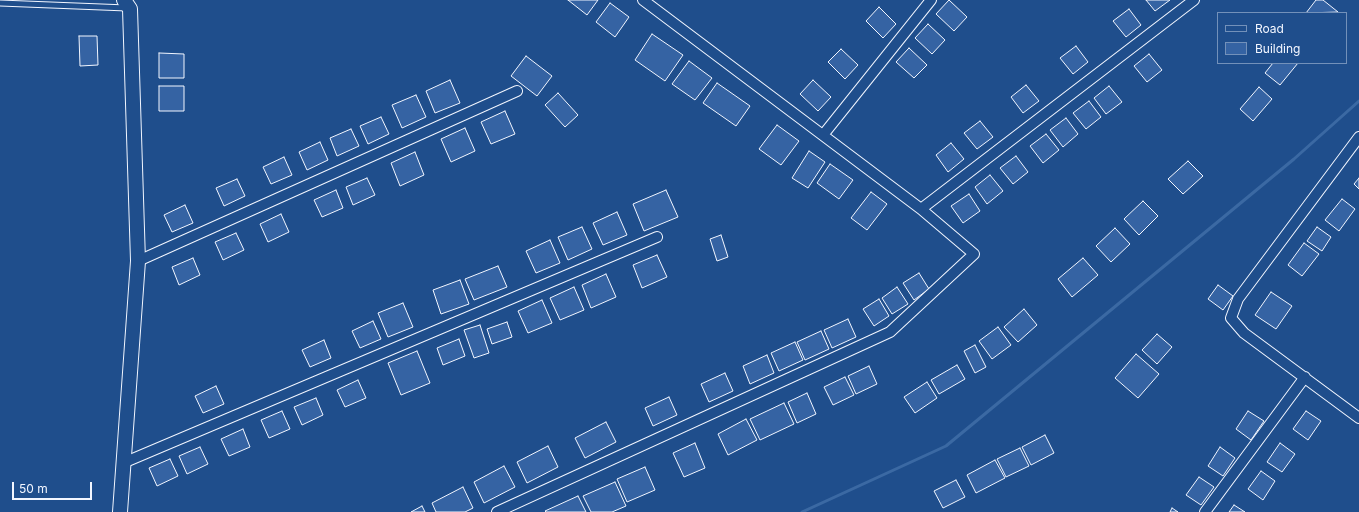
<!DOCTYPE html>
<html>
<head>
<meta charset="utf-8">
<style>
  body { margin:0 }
  #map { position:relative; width:1359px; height:512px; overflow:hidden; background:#1f4e8c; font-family:Inter,sans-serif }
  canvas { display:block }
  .legend { position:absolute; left:1217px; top:12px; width:130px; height:52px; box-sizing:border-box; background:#1f4e8c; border:1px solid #7391ba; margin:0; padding:5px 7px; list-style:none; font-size:12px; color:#f2f6ff }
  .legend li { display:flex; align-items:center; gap:8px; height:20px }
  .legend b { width:20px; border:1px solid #7391ba }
  .scale { position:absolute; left:12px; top:482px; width:80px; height:18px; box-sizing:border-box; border:2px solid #f2f6ff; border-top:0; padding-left:5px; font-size:12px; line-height:14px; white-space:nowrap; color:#f2f6ff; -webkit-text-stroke:3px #1f4e8c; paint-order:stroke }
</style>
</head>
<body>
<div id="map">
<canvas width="1359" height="512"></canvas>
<ul class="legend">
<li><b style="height:5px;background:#1f4e8c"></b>Road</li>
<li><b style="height:11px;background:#3563a3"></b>Building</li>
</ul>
<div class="scale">50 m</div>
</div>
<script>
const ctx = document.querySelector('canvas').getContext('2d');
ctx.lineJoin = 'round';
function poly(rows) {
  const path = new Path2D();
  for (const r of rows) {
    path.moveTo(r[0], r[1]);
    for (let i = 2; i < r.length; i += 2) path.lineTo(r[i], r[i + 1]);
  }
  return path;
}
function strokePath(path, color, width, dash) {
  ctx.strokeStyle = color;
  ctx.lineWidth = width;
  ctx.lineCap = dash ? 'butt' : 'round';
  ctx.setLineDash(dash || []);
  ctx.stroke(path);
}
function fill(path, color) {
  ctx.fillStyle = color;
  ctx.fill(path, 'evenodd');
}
strokePath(poly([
  [802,512,946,446,1294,159,1359,101]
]), '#3b69a3', 3);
const building = poly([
  [568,0,598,0,587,15,568,0],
  [949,0,967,17,954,31,936,14,949,0],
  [1146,0,1170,0,1155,11,1146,0],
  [1316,0,1323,0,1338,12,1306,13,1316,0],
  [610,3,629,17,615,37,596,22,610,3],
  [879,7,896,24,883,38,866,21,879,7],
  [1129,9,1141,25,1126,37,1113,21,1129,9],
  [928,24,945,40,932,54,915,38,928,24],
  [652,34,683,55,665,81,635,60,652,34],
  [79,36,97,36,98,65,80,66,79,36],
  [1076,46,1088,62,1073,74,1060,58,1076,46],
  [909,48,927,65,914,78,896,62,909,48],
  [841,49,858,65,845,79,828,62,841,49],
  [159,53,184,54,184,78,159,78,159,53],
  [1149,54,1162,70,1147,82,1134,66,1149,54],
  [526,56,552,76,537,96,511,76,526,56],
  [689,61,712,78,695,100,672,84,689,61],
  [1273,63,1298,63,1280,85,1265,73,1273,63],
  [450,80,460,103,435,113,426,91,450,80],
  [813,80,831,97,818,111,800,94,813,80],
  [717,83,750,106,736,126,703,103,717,83],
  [1026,85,1039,101,1023,113,1011,97,1026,85],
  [159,86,184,86,184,111,159,111,159,86],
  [1109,86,1122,102,1106,114,1094,98,1109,86],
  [1259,87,1272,99,1253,121,1240,109,1259,87],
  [558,93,578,115,565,127,545,105,558,93],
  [416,95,426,117,402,128,392,105,416,95],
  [1089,101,1101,117,1086,129,1073,113,1089,101],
  [505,111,515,134,491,144,481,122,505,111],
  [381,117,389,134,368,144,360,126,381,117],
  [1066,118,1078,134,1063,147,1050,130,1066,118],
  [980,121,993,137,977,149,964,133,980,121],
  [777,125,799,141,781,165,759,149,777,125],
  [465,128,475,151,451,162,441,139,465,128],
  [351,129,359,146,337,156,330,138,351,129],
  [1046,134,1059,150,1043,163,1030,146,1046,134],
  [320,142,328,160,307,170,299,152,320,142],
  [951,143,964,159,948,172,936,155,951,143],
  [809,151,825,162,808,188,792,178,809,151],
  [415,152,424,175,400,186,391,163,415,152],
  [1016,156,1028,172,1013,184,1000,168,1016,156],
  [284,157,292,175,271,184,263,167,284,157],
  [1188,161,1203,176,1183,194,1168,179,1188,161],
  [830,164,853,180,839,199,817,183,830,164],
  [990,175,1003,191,987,204,975,187,990,175],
  [367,178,375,195,353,205,346,187,367,178],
  [1359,178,1359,189,1354,184,1359,178],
  [237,179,245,196,224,206,216,188,237,179],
  [336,190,343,208,322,217,314,200,336,190],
  [666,190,678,217,644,231,633,204,666,190],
  [871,192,887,204,867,230,851,218,871,192],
  [969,194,980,211,963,223,951,206,969,194],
  [1342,199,1355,209,1339,231,1325,220,1342,199],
  [1143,201,1158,216,1139,235,1124,219,1143,201],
  [185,205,193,223,172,232,164,215,185,205],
  [617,212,627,235,603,245,593,223,617,212],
  [281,214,289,232,268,242,260,224,281,214],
  [582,227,592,249,568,260,558,237,582,227],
  [1317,227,1331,237,1322,251,1307,241,1317,227],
  [1115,228,1130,244,1111,262,1096,246,1115,228],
  [236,233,244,250,223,260,215,242,236,233],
  [721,235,728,257,717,261,710,239,721,235],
  [550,240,560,263,536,273,526,251,550,240],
  [1304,243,1319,254,1302,276,1288,265,1304,243],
  [657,255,667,277,642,288,633,265,657,255],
  [193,258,200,275,179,285,172,267,193,258],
  [1083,258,1098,275,1072,297,1058,279,1083,258],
  [498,266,507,287,474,300,465,279,498,266],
  [919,273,929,289,914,300,903,283,919,273],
  [606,274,616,297,591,308,582,285,606,274],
  [460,280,469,304,441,314,433,290,460,280],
  [1218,285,1233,296,1223,310,1208,299,1218,285],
  [574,287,584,310,560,320,550,298,574,287],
  [897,287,908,304,892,314,882,298,897,287],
  [1271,292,1292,306,1276,329,1255,315,1271,292],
  [879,299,889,316,874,326,863,309,879,299],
  [542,300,552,323,528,333,518,311,542,300],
  [403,303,413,327,388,337,378,313,403,303],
  [1024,309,1037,325,1018,342,1004,327,1024,309],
  [848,319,856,337,832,348,824,330,848,319],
  [373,321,381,339,360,348,352,331,373,321],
  [507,322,512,337,492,344,487,329,507,322],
  [480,325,489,353,474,358,464,330,480,325],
  [998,327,1011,345,992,359,979,341,998,327],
  [821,331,829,349,805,360,797,342,821,331],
  [1157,334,1172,347,1157,364,1142,350,1157,334],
  [459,339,465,356,443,365,437,348,459,339],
  [324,340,331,358,310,367,302,350,324,340],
  [795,342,803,360,779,371,771,353,795,342],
  [975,345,986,367,975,373,964,351,975,345],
  [417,351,430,383,401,395,388,363,417,351],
  [1136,354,1159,374,1138,398,1115,378,1136,354],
  [767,355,774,373,750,384,743,366,767,355],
  [957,365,965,379,939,394,931,380,957,365],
  [869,366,877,384,856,394,848,376,869,366],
  [725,373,733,391,709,402,701,384,725,373],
  [845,377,854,395,833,405,824,387,845,377],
  [358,380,366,398,345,407,337,390,358,380],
  [927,382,937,398,915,413,904,397,927,382],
  [216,386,224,404,203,413,195,396,216,386],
  [807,393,816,414,797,423,788,402,807,393],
  [669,397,677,415,653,426,645,408,669,397],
  [316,398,323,415,302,425,294,407,316,398],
  [784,403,794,424,760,440,750,419,784,403],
  [282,411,290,429,269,438,261,420,282,411],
  [1248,411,1264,421,1251,440,1236,429,1248,411],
  [1306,411,1321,421,1308,440,1293,429,1306,411],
  [746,419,757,440,728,455,718,434,746,419],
  [606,422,616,442,585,458,575,438,606,422],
  [243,429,250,447,229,456,221,439,243,429],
  [1045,435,1054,453,1031,465,1022,447,1045,435],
  [695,443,705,468,684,477,673,453,695,443],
  [1280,443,1295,454,1282,472,1267,462,1280,443],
  [548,446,558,467,527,483,517,462,548,446],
  [200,447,208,464,187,474,179,456,200,447],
  [1220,447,1235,458,1223,476,1208,466,1220,447],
  [1020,448,1029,466,1006,477,997,459,1020,448],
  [170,459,178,476,157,486,149,468,170,459],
  [995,460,1005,478,976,493,967,475,995,460],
  [504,466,515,487,484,503,474,482,504,466],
  [645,467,655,490,627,502,617,479,645,467],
  [1261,471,1275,481,1263,500,1248,489,1261,471],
  [1199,477,1214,487,1201,505,1186,495,1199,477],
  [956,480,965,497,943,508,934,491,956,480],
  [615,482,626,506,612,512,591,512,583,496,615,482],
  [463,487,473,508,465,512,436,512,432,503,463,487],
  [578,496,586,512,546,512,545,511,578,496],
  [1234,505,1245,512,1229,512,1234,505],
  [422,506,425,512,411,512,422,506],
  [1172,508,1178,512,1170,512,1172,508]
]);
fill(building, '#3563a3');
strokePath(building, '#f2f6ff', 1);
const lane = poly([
  [0,3,127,8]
]);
const street = poly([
  [823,135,931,0],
  [1359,137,1238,299,1231,318,1244,333,1359,418],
  [921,209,1194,0],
  [138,261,517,91],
  [123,463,657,237],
  [497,512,890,332,974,254,921,209,643,0],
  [1205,512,1305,377]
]);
const secondary = poly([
  [120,512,138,261,130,9,124,0]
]);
strokePath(lane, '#f2f6ff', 7);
strokePath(street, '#f2f6ff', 12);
strokePath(secondary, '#f2f6ff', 16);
strokePath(lane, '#1f4e8c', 5);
strokePath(street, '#1f4e8c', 10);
strokePath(secondary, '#1f4e8c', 14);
</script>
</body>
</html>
